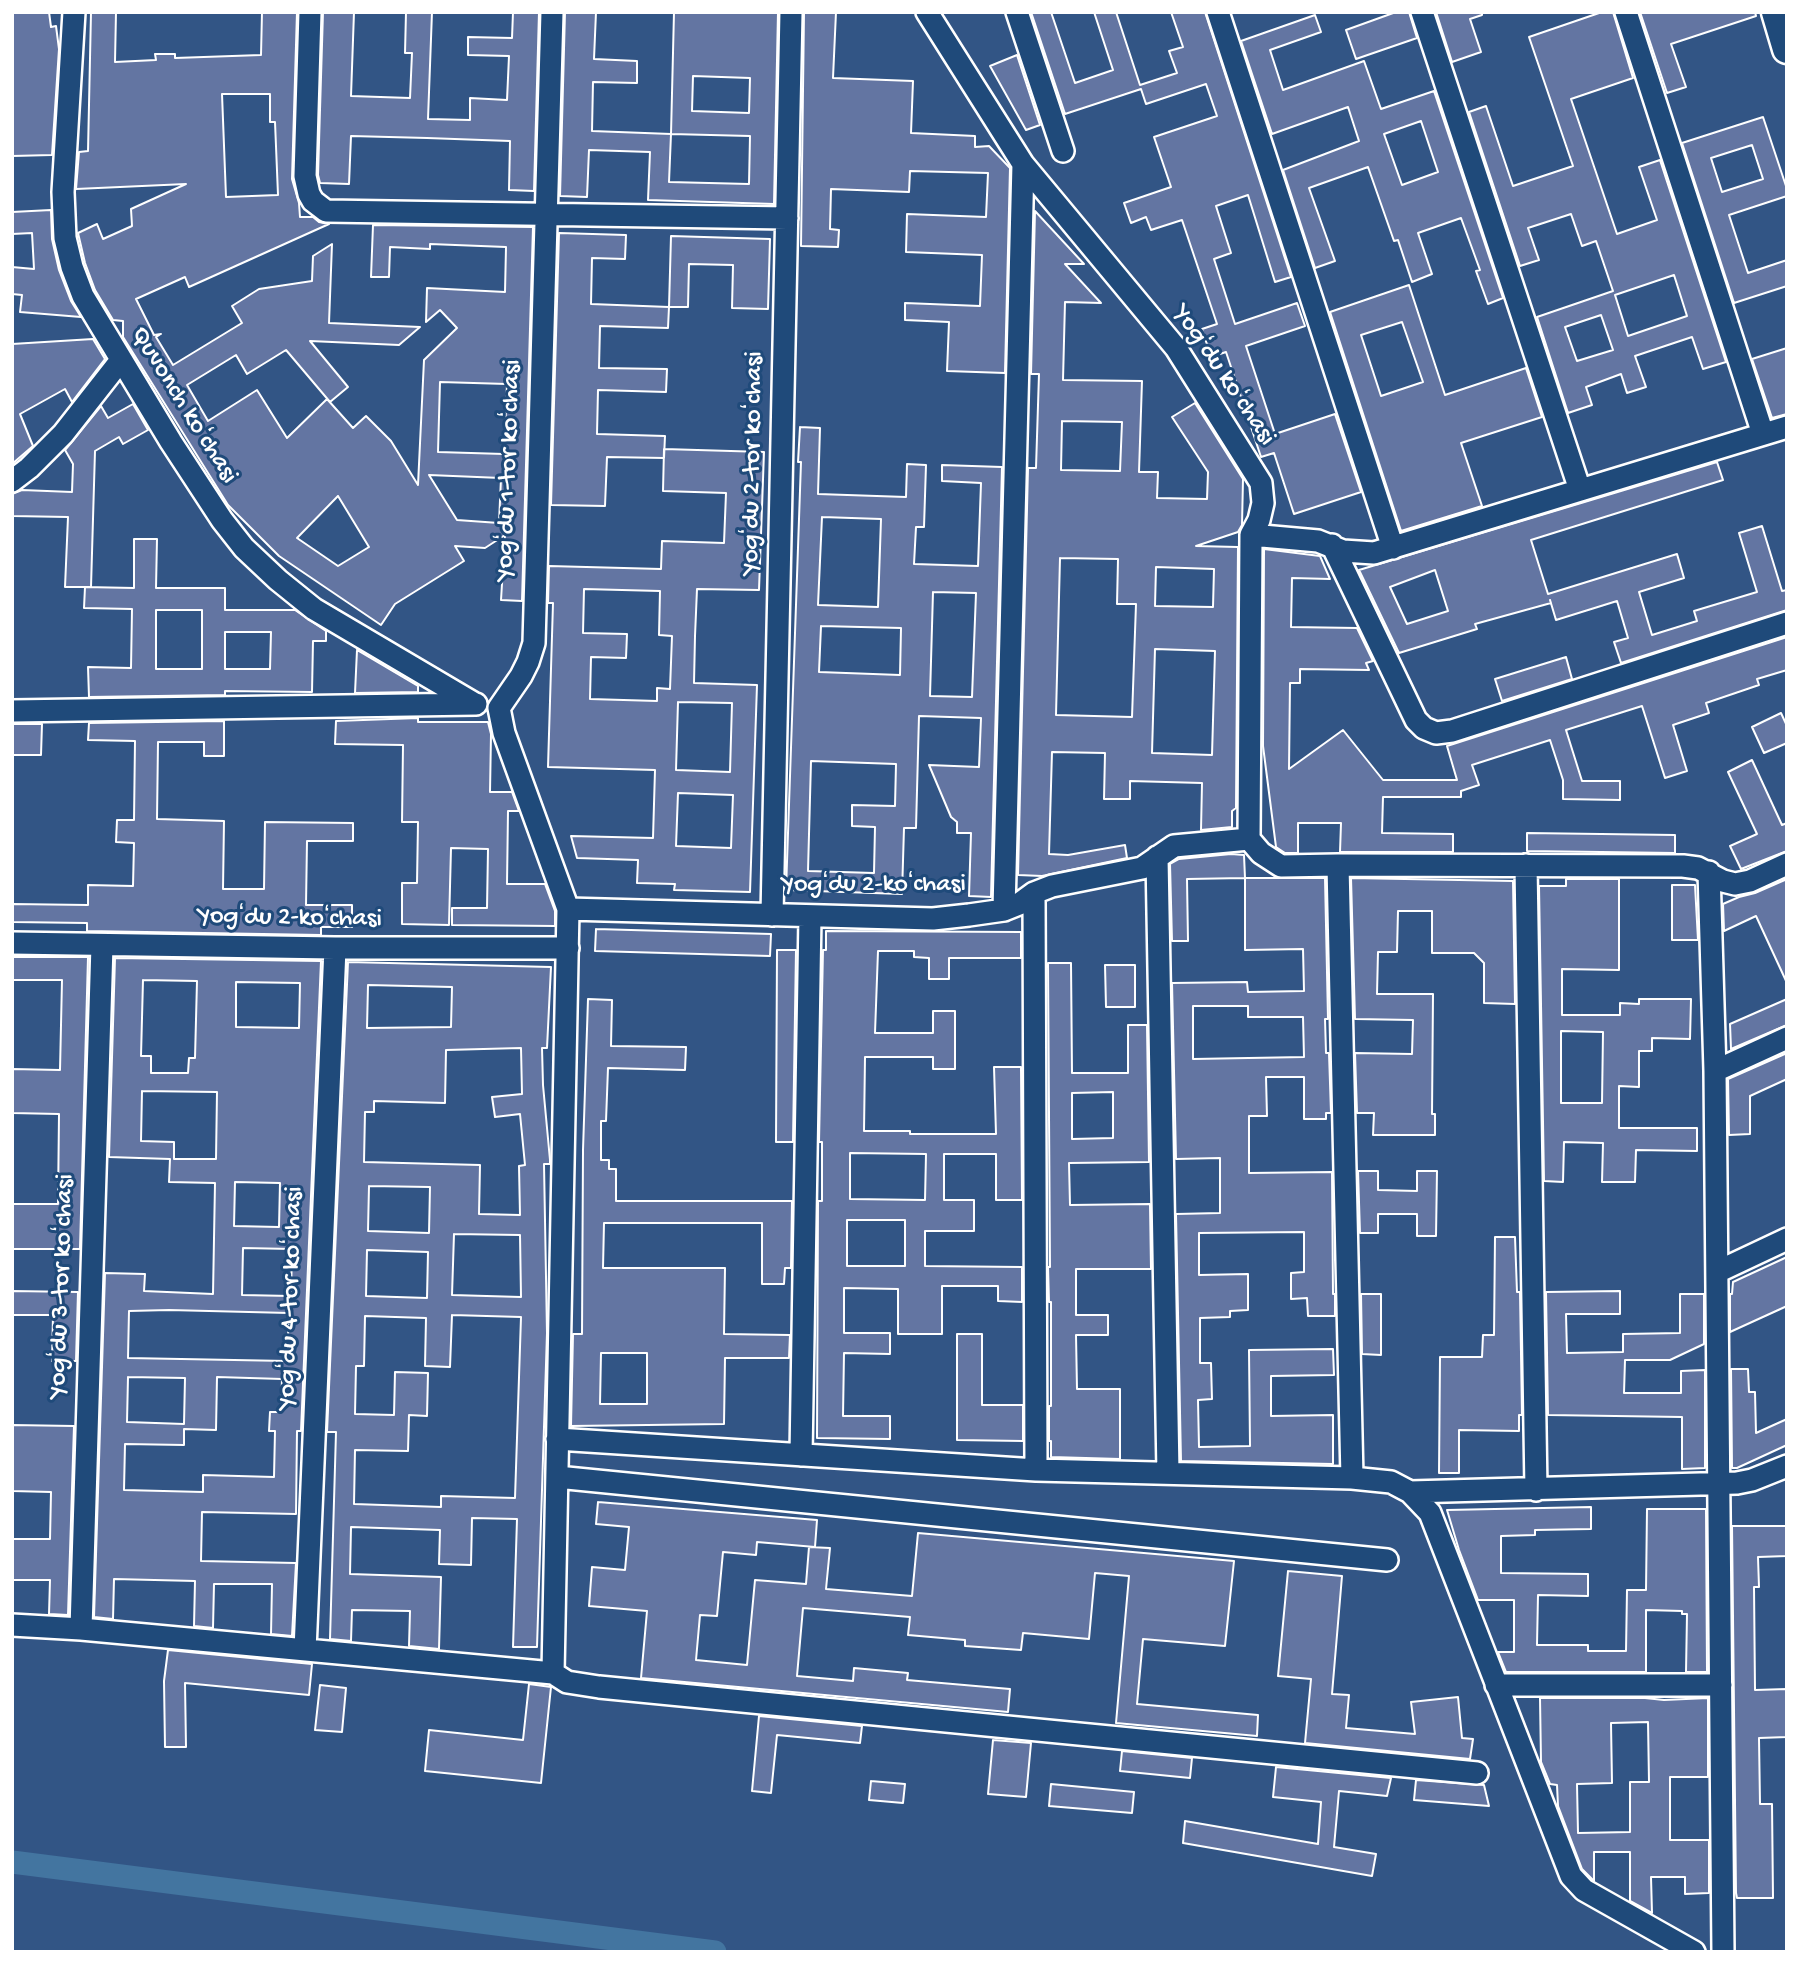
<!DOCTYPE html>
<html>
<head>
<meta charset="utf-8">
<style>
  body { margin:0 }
  #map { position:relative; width:1799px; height:1964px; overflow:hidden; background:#325585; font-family:"Gochi Hand",sans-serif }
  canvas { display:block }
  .frame { position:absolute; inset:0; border:14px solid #fff; pointer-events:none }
</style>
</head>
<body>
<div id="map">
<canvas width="1799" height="1964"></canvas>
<div class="frame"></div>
</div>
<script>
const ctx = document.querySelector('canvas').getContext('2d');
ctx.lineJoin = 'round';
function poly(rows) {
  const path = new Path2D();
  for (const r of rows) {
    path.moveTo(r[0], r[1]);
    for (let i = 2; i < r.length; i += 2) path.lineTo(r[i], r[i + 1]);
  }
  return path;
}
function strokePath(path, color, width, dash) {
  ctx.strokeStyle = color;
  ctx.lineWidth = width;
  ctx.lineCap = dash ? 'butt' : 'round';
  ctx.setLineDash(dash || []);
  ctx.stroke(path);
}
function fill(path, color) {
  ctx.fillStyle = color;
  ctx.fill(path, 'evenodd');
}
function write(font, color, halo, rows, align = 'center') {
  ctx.font = font + ' "Gochi Hand",sans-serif';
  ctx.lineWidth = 6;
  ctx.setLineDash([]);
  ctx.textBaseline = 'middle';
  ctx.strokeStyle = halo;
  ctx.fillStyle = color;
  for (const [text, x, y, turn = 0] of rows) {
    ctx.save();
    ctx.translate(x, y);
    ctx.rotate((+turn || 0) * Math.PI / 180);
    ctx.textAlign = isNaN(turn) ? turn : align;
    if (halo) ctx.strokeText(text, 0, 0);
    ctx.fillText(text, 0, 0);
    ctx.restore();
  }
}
strokePath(poly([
  [12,1862,715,1952]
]), '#4375a0', 23);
const building = poly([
  [12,12,49,12,51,27,56,26,59,49,52,155,12,156,12,12],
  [91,12,116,12,115,62,156,60,155,54,175,54,175,58,261,55,262,12,297,12,292,179,299,203,300,217,313,217,319,222,329,224,189,287,185,277,136,299,154,335,161,334,156,337,173,365,242,323,232,306,259,289,312,281,313,256,332,244,329,323,420,327,399,345,310,341,348,387,330,402,286,350,247,374,236,355,187,385,208,421,257,390,287,438,327,399,353,428,366,416,391,441,418,485,424,360,457,328,440,310,426,322,427,288,505,292,506,247,430,244,430,249,390,247,389,277,371,277,373,225,533,227,522,601,501,600,505,535,485,548,455,546,464,561,395,604,381,625,279,556,228,505,123,337,123,321,113,320,95,290,85,263,78,233,97,224,103,239,132,226,131,209,186,184,76,189,79,152,88,151,91,12],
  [222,94,270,94,270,122,275,122,278,195,226,197,222,94],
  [440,382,507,384,504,454,438,452,440,382],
  [429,475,501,478,499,523,457,520,429,475],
  [338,496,369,547,338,566,297,538,338,496],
  [323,12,354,12,351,96,410,98,412,53,405,53,406,12,432,12,428,119,470,120,470,98,507,100,509,56,468,55,468,37,512,38,513,12,539,12,534,191,509,190,510,141,427,138,351,136,349,184,320,183,318,175,323,12],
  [565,12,596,12,594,59,637,61,637,83,593,82,592,131,671,134,674,12,778,12,774,204,648,200,650,152,589,150,587,197,560,196,565,12],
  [693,76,750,78,749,113,692,111,693,76],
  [671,134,750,136,749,184,669,182,671,134],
  [804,12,836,12,833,78,913,81,911,133,975,136,975,147,989,146,1010,168,1005,373,947,371,949,322,905,320,905,303,980,306,982,255,906,252,907,214,986,217,988,173,910,171,909,192,831,189,830,229,839,230,838,247,801,246,804,12],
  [1031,12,1051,12,1075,83,1113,70,1094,12,1116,12,1140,85,1177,73,1169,51,1183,47,1171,12,1205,12,1291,277,1275,282,1248,195,1216,206,1231,253,1214,259,1235,324,1297,303,1305,326,1246,346,1275,434,1335,414,1361,492,1294,514,1274,453,1261,457,1226,352,1211,357,1202,329,1217,324,1182,220,1151,230,1146,217,1131,223,1124,203,1171,187,1154,137,1217,116,1206,84,1146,104,1141,89,1065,114,1031,12],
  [1396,12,1409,12,1417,38,1356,59,1346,30,1396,12],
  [1436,12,1482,12,1482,15,1470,19,1481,52,1452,62,1436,12],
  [1602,12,1613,12,1633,78,1571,99,1617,234,1657,220,1639,167,1660,160,1726,362,1703,369,1692,337,1635,356,1646,387,1627,393,1621,374,1586,387,1592,405,1568,413,1537,317,1613,291,1596,241,1582,246,1571,214,1528,228,1539,260,1520,266,1469,112,1486,106,1513,186,1573,166,1529,37,1602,12],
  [1674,275,1687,316,1628,336,1615,295,1674,275],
  [1601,315,1613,350,1577,361,1565,327,1601,315],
  [1640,12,1755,12,1756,16,1671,44,1686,87,1667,93,1640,12],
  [1315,15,1321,32,1270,50,1283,90,1364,61,1381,109,1434,91,1503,298,1488,304,1476,271,1480,270,1461,218,1418,233,1432,274,1412,282,1398,240,1394,241,1368,167,1309,188,1335,261,1315,268,1283,170,1359,141,1348,107,1272,134,1241,41,1315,15],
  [1421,121,1438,172,1402,185,1384,134,1421,121],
  [1017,55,1040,125,1026,130,990,66,1017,55],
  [1763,117,1787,189,1787,196,1729,215,1748,273,1787,260,1787,286,1734,303,1682,143,1763,117],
  [1752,145,1763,179,1722,192,1711,158,1752,145],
  [51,210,52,239,59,270,71,301,81,317,20,312,22,295,12,294,12,267,34,269,32,233,12,234,12,212,51,210],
  [1035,211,1084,264,1065,264,1101,303,1065,302,1063,380,1142,381,1139,472,1158,472,1157,498,1207,499,1208,472,1172,417,1195,403,1243,479,1242,525,1238,532,1196,546,1238,547,1236,808,1232,811,1232,827,1201,830,1202,783,1130,781,1130,799,1104,799,1105,753,1052,752,1049,854,1068,855,1125,845,1127,858,1042,876,1018,875,1028,468,1036,468,1039,374,1031,374,1035,211],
  [1062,421,1122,422,1120,471,1061,470,1062,421],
  [1060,558,1118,559,1117,604,1136,604,1132,717,1056,715,1060,558],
  [1156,567,1214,569,1213,607,1155,606,1156,567],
  [1155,649,1215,651,1212,755,1152,753,1155,649],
  [559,233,626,235,625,259,592,258,591,304,669,307,668,328,600,326,599,368,667,369,666,392,598,390,597,434,665,436,664,458,607,457,605,506,551,505,559,233],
  [671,236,770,239,768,309,732,308,733,265,689,264,688,307,669,307,671,236],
  [1409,285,1445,395,1526,368,1542,417,1461,443,1482,506,1401,531,1330,312,1409,285],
  [1402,322,1423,382,1381,396,1361,335,1402,322],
  [93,339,105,359,72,402,65,389,20,414,33,446,12,464,12,344,93,339],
  [1787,348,1787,414,1772,418,1752,359,1787,348],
  [133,404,148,430,123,444,119,437,95,451,91,587,65,587,68,517,12,516,12,494,22,490,72,492,73,464,65,450,101,406,108,418,133,404],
  [800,427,820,428,818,494,906,497,907,464,926,465,924,527,916,527,914,564,978,566,981,483,942,481,942,465,1002,467,991,897,969,896,971,833,957,833,957,822,951,817,929,765,979,767,981,718,919,716,916,828,904,828,902,894,786,890,801,462,798,462,800,427],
  [822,517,881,519,878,607,818,605,822,517],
  [933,592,976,593,972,697,930,696,933,592],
  [821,626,901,628,900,675,819,672,821,626],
  [811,761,896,764,895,806,852,805,852,826,875,827,874,873,808,871,811,761],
  [664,449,764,452,759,590,697,589,695,636,694,683,757,685,750,892,674,890,675,884,637,883,638,860,577,858,571,836,653,838,655,770,548,767,553,603,548,603,549,566,661,569,662,541,724,543,726,493,663,491,664,449],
  [584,589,660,591,659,635,672,636,670,689,657,688,657,701,590,699,591,657,626,658,627,634,583,633,584,589],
  [678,702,732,703,730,772,676,770,678,702],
  [678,793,733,795,731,848,676,846,678,793],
  [1717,462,1723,480,1531,540,1548,594,1677,554,1684,578,1639,592,1652,635,1697,621,1694,611,1757,592,1739,533,1762,526,1782,591,1787,590,1787,610,1621,663,1614,642,1628,638,1617,601,1556,620,1550,600,1551,603,1475,624,1477,629,1399,653,1359,570,1717,462],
  [1435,570,1448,611,1407,624,1390,587,1435,570],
  [134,539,157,539,156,588,225,588,225,610,295,610,326,631,326,641,313,641,312,692,225,691,225,695,89,697,88,667,131,668,132,609,84,608,85,587,134,588,134,539],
  [156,610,202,610,202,669,156,669,156,610],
  [225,632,271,632,270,669,225,669,225,632],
  [1264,549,1320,556,1330,579,1292,578,1291,627,1357,628,1373,661,1366,663,1369,670,1300,669,1300,683,1290,683,1289,769,1343,730,1383,780,1457,780,1447,746,1787,637,1787,670,1757,679,1759,685,1706,703,1709,713,1673,725,1687,771,1665,778,1642,706,1566,730,1582,781,1620,781,1620,800,1563,799,1563,780,1550,740,1472,765,1479,785,1461,791,1461,797,1383,797,1382,833,1453,834,1453,852,1340,852,1341,823,1298,823,1298,853,1285,853,1276,847,1263,746,1264,549],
  [357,650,418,686,418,692,355,693,357,650],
  [1566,657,1572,679,1502,701,1495,679,1566,657],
  [1781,713,1787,726,1787,743,1764,753,1752,727,1781,713],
  [418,718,418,722,488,722,491,734,490,792,512,792,519,811,508,811,507,884,545,884,555,911,555,926,452,925,452,908,487,908,488,849,451,848,449,925,402,924,402,883,417,883,418,822,402,822,403,745,335,744,336,721,418,718],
  [224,721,224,756,204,756,204,742,158,742,157,819,224,821,223,889,264,889,265,822,353,823,353,841,307,841,306,905,352,905,352,927,321,927,321,935,87,931,87,923,12,922,12,904,88,905,88,885,133,886,134,843,116,842,117,820,134,820,135,741,88,740,89,723,224,721],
  [12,724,42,724,41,755,12,755,12,724],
  [1752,760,1782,825,1787,823,1787,851,1741,869,1730,846,1757,834,1728,772,1752,760],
  [1527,833,1675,835,1675,853,1527,851,1527,833],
  [1231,854,1244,855,1245,878,1187,879,1188,941,1172,941,1170,864,1179,859,1231,854],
  [1245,878,1325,878,1328,1019,1325,1019,1326,1053,1329,1053,1331,1113,1326,1113,1326,1119,1304,1119,1304,1077,1266,1077,1267,1116,1249,1116,1249,1173,1332,1172,1333,1294,1335,1294,1335,1316,1308,1316,1307,1298,1291,1299,1291,1273,1304,1272,1304,1232,1199,1233,1199,1275,1248,1274,1248,1310,1230,1311,1230,1317,1200,1318,1200,1363,1211,1363,1212,1399,1198,1400,1199,1447,1250,1446,1249,1350,1333,1349,1334,1375,1271,1376,1271,1416,1333,1415,1333,1464,1181,1461,1176,1214,1220,1213,1220,1158,1176,1159,1172,983,1247,982,1248,992,1304,991,1303,949,1245,950,1245,878],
  [1193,1006,1248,1006,1248,1017,1303,1017,1304,1057,1193,1059,1193,1006],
  [1351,878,1513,881,1515,1004,1484,1003,1484,963,1474,953,1432,953,1432,911,1398,911,1397,952,1378,952,1377,994,1433,994,1432,1114,1435,1114,1435,1135,1373,1135,1374,1113,1357,1113,1355,1053,1412,1054,1413,1020,1355,1019,1351,878],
  [1566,879,1619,879,1619,970,1562,969,1562,1015,1620,1015,1620,1003,1639,1004,1639,999,1691,999,1690,1039,1652,1038,1652,1051,1639,1051,1639,1087,1619,1086,1619,1128,1697,1128,1697,1151,1636,1150,1635,1182,1602,1182,1603,1143,1564,1142,1563,1182,1544,1181,1539,886,1566,886,1566,879],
  [1561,1031,1603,1032,1602,1103,1561,1103,1561,1031],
  [1787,879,1787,983,1756,916,1724,931,1723,904,1739,897,1755,893,1787,879],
  [1672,885,1695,885,1698,940,1672,940,1672,885],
  [596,929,771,934,770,956,595,951,596,929],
  [826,931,1021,932,1021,958,949,958,949,979,929,979,929,958,914,957,914,951,878,951,875,1033,933,1033,933,1011,955,1011,955,1069,933,1069,933,1057,865,1057,864,1131,910,1131,910,1134,996,1134,994,1067,1021,1067,1022,1200,996,1200,996,1154,944,1154,944,1200,974,1200,974,1231,925,1231,925,1266,1022,1267,1022,1302,998,1301,998,1286,942,1286,942,1334,898,1334,898,1289,844,1288,844,1333,890,1333,890,1354,844,1353,843,1416,890,1416,890,1439,817,1438,818,1201,822,1201,822,1142,819,1142,823,950,826,950,826,931],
  [850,1153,926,1154,925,1200,850,1199,850,1153],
  [847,1220,905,1220,905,1266,847,1266,847,1220],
  [777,950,796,950,793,1142,776,1142,777,950],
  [12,957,88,957,80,1249,12,1249,12,1204,58,1204,59,1114,12,1113,12,1069,60,1070,62,980,12,980,12,957],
  [115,958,321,961,301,1431,297,1431,296,1514,202,1512,201,1561,296,1563,292,1636,271,1634,272,1584,214,1584,213,1628,194,1626,195,1581,114,1579,113,1619,94,1617,105,1273,145,1274,144,1291,213,1294,215,1183,169,1182,170,1159,109,1157,115,958],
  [143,980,197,981,195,1058,189,1058,188,1073,151,1073,151,1056,141,1056,143,980],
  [236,982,300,983,299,1028,236,1027,236,982],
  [142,1091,217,1092,216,1159,174,1159,174,1142,141,1141,142,1091],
  [235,1182,280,1183,279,1227,234,1226,235,1182],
  [243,1248,292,1249,291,1296,242,1295,243,1248],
  [169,1310,289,1313,287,1361,128,1358,129,1311,169,1310],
  [128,1377,185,1378,184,1424,127,1422,128,1377],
  [217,1377,282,1379,281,1412,270,1412,269,1431,275,1431,274,1477,203,1475,203,1492,124,1490,125,1444,184,1445,184,1429,216,1430,217,1377],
  [348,962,551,967,547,1048,542,1048,543,1085,550,1160,550,1164,544,1164,547,1333,537,1647,513,1647,517,1519,472,1518,471,1565,439,1564,440,1530,351,1527,350,1574,441,1577,439,1649,409,1646,410,1611,352,1610,351,1641,330,1639,336,1432,327,1432,348,962],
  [368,985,452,987,451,1027,367,1028,368,985],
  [521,1048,522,1094,492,1097,495,1117,520,1114,525,1165,519,1166,520,1215,479,1214,480,1165,364,1162,365,1112,374,1112,374,1101,445,1103,446,1050,521,1048],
  [369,1186,430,1187,429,1233,368,1231,369,1186],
  [454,1234,520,1235,521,1297,452,1295,454,1234],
  [367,1250,428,1252,427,1298,366,1296,367,1250],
  [452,1315,521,1317,515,1498,441,1496,441,1507,354,1504,355,1450,408,1451,409,1415,427,1416,428,1373,395,1372,394,1415,355,1414,356,1366,364,1366,365,1316,426,1318,425,1366,450,1367,452,1315],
  [1048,963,1071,963,1072,1073,1128,1073,1128,1025,1147,1025,1149,1162,1069,1163,1070,1205,1150,1204,1151,1269,1076,1269,1076,1315,1108,1315,1108,1335,1076,1335,1077,1389,1120,1389,1120,1459,1051,1457,1051,1441,1049,1441,1049,1406,1051,1406,1051,1302,1049,1302,1048,1267,1050,1267,1048,963],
  [1113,1092,1113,1138,1072,1139,1072,1093,1113,1092],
  [1105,965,1135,965,1135,1007,1106,1007,1105,965],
  [588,999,612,1000,611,1046,686,1047,685,1070,608,1068,606,1121,601,1121,601,1160,609,1160,609,1169,616,1169,616,1201,792,1201,791,1268,785,1268,784,1284,762,1284,762,1223,604,1223,603,1268,725,1268,724,1334,790,1335,789,1358,725,1358,724,1424,571,1426,573,1334,582,1334,583,1150,588,999],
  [601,1353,647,1353,647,1404,600,1404,601,1353],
  [1787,999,1787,1025,1731,1049,1730,1024,1787,999],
  [1787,1053,1787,1079,1750,1096,1750,1134,1729,1135,1728,1079,1787,1053],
  [1358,1171,1378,1171,1378,1190,1417,1191,1417,1171,1437,1171,1436,1236,1417,1236,1417,1214,1378,1214,1378,1233,1360,1233,1358,1171],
  [1495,1237,1515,1237,1517,1292,1520,1292,1522,1415,1519,1415,1519,1431,1459,1430,1459,1473,1439,1473,1440,1357,1482,1357,1483,1335,1494,1335,1495,1237],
  [1787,1257,1787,1306,1730,1332,1730,1294,1732,1294,1733,1282,1787,1257],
  [12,1291,78,1292,76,1361,52,1361,53,1315,12,1315,12,1291],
  [1620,1291,1620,1314,1566,1314,1567,1353,1623,1352,1623,1334,1680,1333,1680,1294,1704,1294,1704,1344,1670,1360,1625,1360,1624,1393,1681,1393,1681,1371,1705,1370,1705,1468,1682,1469,1682,1417,1548,1415,1546,1292,1620,1291],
  [1361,1294,1381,1294,1381,1355,1362,1354,1361,1294],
  [957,1334,982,1334,982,1405,1023,1405,1023,1441,957,1440,957,1334],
  [1731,1369,1748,1369,1749,1392,1755,1392,1756,1433,1787,1419,1787,1445,1737,1468,1732,1468,1731,1369],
  [12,1425,74,1426,68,1615,49,1614,50,1580,12,1580,12,1539,50,1539,51,1492,12,1491,12,1425],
  [598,1502,817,1520,815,1547,757,1542,756,1555,723,1552,717,1616,700,1615,696,1660,747,1665,755,1580,806,1584,809,1547,830,1548,826,1589,912,1596,918,1533,1234,1561,1225,1646,1143,1639,1137,1704,1258,1715,1257,1736,1116,1723,1129,1576,1095,1573,1089,1639,1023,1633,1021,1650,965,1646,965,1640,908,1635,910,1617,803,1608,797,1676,853,1681,854,1668,908,1673,907,1680,1010,1689,1008,1712,641,1678,647,1611,589,1606,592,1567,625,1570,629,1527,596,1524,598,1502],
  [1591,1507,1591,1529,1535,1530,1535,1535,1501,1536,1501,1573,1588,1574,1588,1596,1538,1595,1537,1645,1588,1645,1588,1651,1626,1651,1627,1590,1646,1590,1647,1509,1706,1509,1707,1672,1686,1672,1687,1614,1682,1614,1682,1611,1646,1610,1646,1672,1506,1672,1498,1652,1514,1652,1514,1600,1478,1600,1459,1550,1447,1510,1591,1507],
  [1732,1526,1787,1526,1787,1556,1758,1557,1759,1587,1754,1587,1755,1690,1787,1689,1787,1737,1759,1738,1760,1804,1772,1804,1773,1898,1737,1898,1736,1893,1732,1526],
  [1288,1571,1342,1576,1332,1694,1349,1695,1346,1728,1415,1734,1411,1702,1458,1697,1462,1738,1473,1739,1470,1759,1305,1743,1311,1679,1278,1676,1288,1571],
  [168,1650,312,1664,309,1695,185,1683,186,1747,165,1747,164,1681,168,1650],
  [529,1684,551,1687,541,1783,425,1771,429,1730,523,1740,529,1684],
  [320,1685,346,1688,342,1732,315,1730,320,1685],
  [1540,1698,1645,1698,1664,1700,1708,1698,1708,1777,1670,1777,1670,1840,1709,1840,1709,1893,1685,1894,1685,1877,1651,1877,1652,1913,1630,1901,1630,1852,1594,1852,1594,1881,1582,1869,1558,1806,1557,1785,1550,1784,1541,1762,1540,1698],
  [1648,1722,1649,1782,1630,1782,1630,1832,1578,1833,1577,1784,1612,1783,1611,1723,1648,1722],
  [759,1716,862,1726,860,1743,777,1735,771,1793,752,1791,759,1716],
  [993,1740,1031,1743,1026,1797,988,1794,993,1740],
  [1122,1751,1192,1758,1190,1778,1120,1771,1122,1751],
  [1276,1767,1391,1778,1387,1796,1339,1791,1334,1847,1376,1854,1372,1876,1183,1843,1185,1821,1318,1844,1321,1802,1273,1797,1276,1767],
  [1416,1780,1484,1785,1489,1806,1414,1800,1416,1780],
  [871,1781,905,1784,903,1803,869,1800,871,1781],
  [1051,1784,1134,1792,1132,1813,1049,1806,1051,1784]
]);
fill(building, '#6375a2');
strokePath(building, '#fff', 2);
const minor = poly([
  [74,12,63,192,65,238,72,267,83,296,171,442,222,520,244,548,278,580,314,609,475,704],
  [310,12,305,176,309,194,313,201,326,211,787,218],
  [552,12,534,643,528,662,521,676,499,708,504,733,568,909,553,1673],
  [927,12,1023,164,1176,348,1261,483,1263,503,1259,520,1251,535,1249,839],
  [1017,12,1063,151],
  [1218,12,1393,548],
  [1422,12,1580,490],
  [1626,12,1763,434],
  [12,481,29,468,63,434,121,360],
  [1251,535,1318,541,1343,551,1374,553,1787,427],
  [1332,545,1416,720,1424,728,1436,733,1452,731,1787,623],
  [12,711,476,704],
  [1249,839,1261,853,1281,866,1338,865,1352,1478],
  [1157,857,1168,1473],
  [1338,865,1683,866,1698,868,1723,881,1735,884,1750,881,1787,864],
  [1526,865,1536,1490],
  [1709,872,1715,1071,1723,1952],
  [1034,893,1036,1470],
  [568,909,933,919,969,915,1004,910,1019,904,1034,893,1052,886,1142,868,1174,846,1249,839],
  [1004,910,1023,164],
  [772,915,791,12],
  [12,943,335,948,568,948],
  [1715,1071,1787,1038],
  [1717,1272,1787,1239],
  [557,1439,1036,1470,1352,1478,1391,1482,1410,1492,1430,1513,1571,1876,1584,1890,1694,1952],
  [801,1455,810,916],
  [557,1477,1387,1560],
  [1410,1492,1737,1483,1752,1480,1787,1466],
  [12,1625,81,1629,553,1673,567,1682,599,1687,1477,1773],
  [81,1629,102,945],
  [305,1650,335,948],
  [1496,1685,1721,1685]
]);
const tertiary = poly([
  [1776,12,1787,49]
]);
strokePath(minor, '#fff', 26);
strokePath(tertiary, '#fff', 33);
strokePath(minor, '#1f4a7a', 21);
strokePath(tertiary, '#1f4a7a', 28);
write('26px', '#fff', '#1f4a7a', [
  ["Yogʻdu koʻchasi",1223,376,56],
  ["Quvonch koʻchasi",183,406,58],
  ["Yogʻdu 2-tor koʻchasi",754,463,-89],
  ["Yogʻdu 1-tor koʻchasi",510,470,-88],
  ["Yogʻdu 2-koʻchasi",874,886],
  ["Yogʻdu 2-koʻchasi",290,919,1],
  ["Yogʻdu 3-tor koʻchasi",63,1286,-88],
  ["Yogʻdu 4-tor koʻchasi",292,1298,-88]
]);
</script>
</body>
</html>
